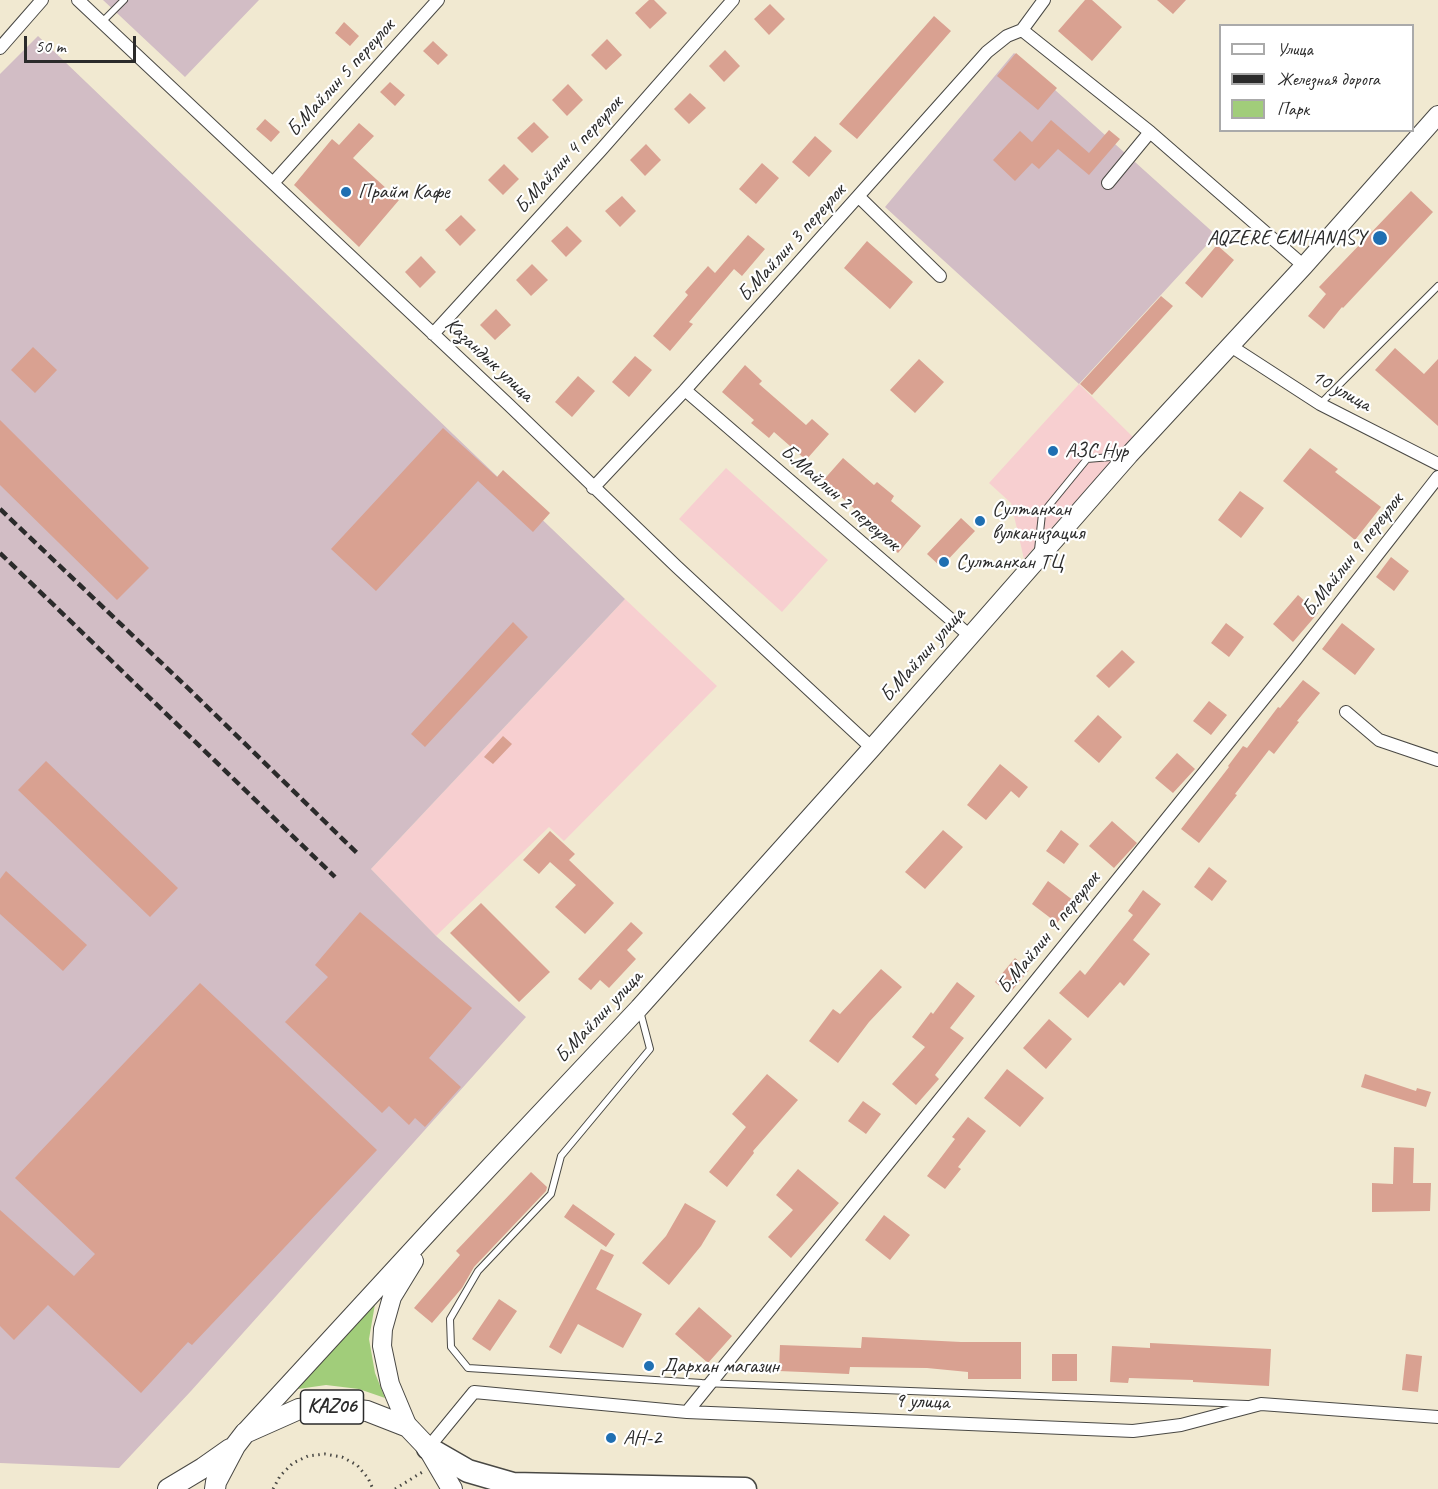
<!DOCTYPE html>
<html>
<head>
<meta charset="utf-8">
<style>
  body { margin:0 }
  #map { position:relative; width:1438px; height:1489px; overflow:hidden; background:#f1e9d1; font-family:Caveat,sans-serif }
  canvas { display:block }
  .legend { position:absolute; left:1219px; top:24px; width:195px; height:108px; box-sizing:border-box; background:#fff; border:2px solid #aaa; margin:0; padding:8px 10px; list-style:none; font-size:18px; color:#2b2b2b }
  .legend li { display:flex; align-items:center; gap:12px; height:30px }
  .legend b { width:30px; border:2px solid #aaa }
  .scale { position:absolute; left:24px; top:36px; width:112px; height:27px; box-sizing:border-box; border:3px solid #2b2b2b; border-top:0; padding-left:8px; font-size:18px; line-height:21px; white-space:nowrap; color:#2b2b2b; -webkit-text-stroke:4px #fff; paint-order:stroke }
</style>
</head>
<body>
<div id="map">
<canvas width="1438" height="1489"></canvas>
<ul class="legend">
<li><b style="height:8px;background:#fff"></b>Улица</li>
<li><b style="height:8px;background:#2b2b2b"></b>Железная дорога</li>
<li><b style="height:16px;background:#a1cd7a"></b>Парк</li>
</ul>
<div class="scale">50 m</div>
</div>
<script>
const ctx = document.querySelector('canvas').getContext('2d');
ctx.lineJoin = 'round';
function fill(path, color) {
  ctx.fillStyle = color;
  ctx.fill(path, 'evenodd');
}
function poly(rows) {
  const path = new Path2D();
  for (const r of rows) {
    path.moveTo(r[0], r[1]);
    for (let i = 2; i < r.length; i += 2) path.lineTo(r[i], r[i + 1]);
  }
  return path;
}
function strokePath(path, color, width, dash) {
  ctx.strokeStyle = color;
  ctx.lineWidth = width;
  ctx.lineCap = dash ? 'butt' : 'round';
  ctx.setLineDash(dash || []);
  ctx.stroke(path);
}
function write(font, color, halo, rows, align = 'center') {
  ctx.font = font + ' Caveat,sans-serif';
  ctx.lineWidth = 4.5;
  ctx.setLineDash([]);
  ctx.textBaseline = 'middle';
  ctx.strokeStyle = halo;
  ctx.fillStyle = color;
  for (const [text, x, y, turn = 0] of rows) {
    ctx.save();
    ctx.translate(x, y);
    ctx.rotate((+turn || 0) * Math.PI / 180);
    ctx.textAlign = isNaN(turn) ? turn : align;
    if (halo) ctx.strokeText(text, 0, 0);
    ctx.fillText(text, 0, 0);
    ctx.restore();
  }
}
fill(poly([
  [1079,384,1133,437,1024,559,1011,503,989,483],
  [726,468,828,560,782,612,679,519],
  [625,599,717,686,564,841,549,827,436,936,371,869]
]), '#f7cfd0');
fill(poly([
  [103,0,259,0,185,77],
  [38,36,625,599,371,869,436,936,526,1017,191,1391,119,1468,0,1463,0,74],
  [1014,53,1216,235,1079,384,885,207]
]), '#d2bdc5');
fill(poly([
  [394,1266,375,1304,369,1339,375,1373,385,1398,359,1389,326,1385,298,1389,272,1398]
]), '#a1cd7a');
fill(poly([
  [649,0,654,0,667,13,650,29,635,13],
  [1085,0,1092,0,1122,27,1092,61,1058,31],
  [1157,0,1186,0,1173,14],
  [770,4,785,19,769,35,754,19],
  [934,16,951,31,857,139,839,124],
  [344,22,359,36,350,46,335,33],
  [607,39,622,55,606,70,591,55],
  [433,41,448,55,438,65,423,51],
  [725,50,740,66,724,82,709,66],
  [1016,53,1057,88,1038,110,997,76],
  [390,82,405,95,395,106,380,92],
  [568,84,583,100,567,116,552,100],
  [690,93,706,108,689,124,674,109],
  [265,119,280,132,271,142,256,129],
  [1051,120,1089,153,1109,130,1120,139,1089,175,1058,149,1039,169,1032,163,1015,181,993,160,1020,131,1032,142],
  [534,122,549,137,532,153,517,138],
  [359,123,374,136,353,158,399,200,359,247,294,185,332,139,339,145],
  [815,136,832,151,809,177,792,162],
  [646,144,661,160,645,176,630,160],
  [762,163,779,178,756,204,739,189],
  [504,164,519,179,503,195,488,180],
  [1411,191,1433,212,1343,308,1342,307,1324,329,1308,316,1326,294,1319,287],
  [622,196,636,211,620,227,605,211],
  [461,215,476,230,460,246,445,230],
  [567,226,582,241,566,257,551,241],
  [748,235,765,249,742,276,734,269,689,322,693,324,670,351,653,336,688,295,685,292,708,266,715,273],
  [867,241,913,282,890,309,844,268],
  [1217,245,1234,260,1202,298,1185,283],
  [421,256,436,272,420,288,405,272],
  [532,264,548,280,531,296,516,280],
  [1161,296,1173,306,1092,395,1080,384],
  [496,309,511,325,495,340,480,325],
  [33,347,57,370,35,393,11,370],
  [1395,348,1424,374,1438,359,1438,426,1375,370],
  [635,356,652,370,629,397,612,382],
  [919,359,944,382,915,413,890,390],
  [745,365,762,381,759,384,806,425,812,419,829,434,806,460,774,432,769,438,751,423,754,420,722,392],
  [578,376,595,391,572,417,555,402],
  [0,420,149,568,117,600,0,485],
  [443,428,497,477,503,470,550,513,533,532,478,481,376,591,331,549],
  [1310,448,1338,469,1335,472,1381,507,1355,540,1283,481],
  [843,458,874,485,877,482,894,496,891,501,921,526,898,553,881,538,884,534,840,496,837,499,820,484],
  [1240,491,1264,508,1241,538,1218,520],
  [961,518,975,531,941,567,927,554],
  [1391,557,1409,571,1394,591,1376,577],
  [1298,595,1318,613,1293,642,1273,624],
  [513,622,528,637,425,747,411,734],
  [1226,623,1244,637,1229,657,1211,643],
  [1342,623,1375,649,1355,675,1322,649],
  [1122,650,1135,662,1109,688,1096,676],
  [1303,680,1320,693,1297,721,1299,722,1274,754,1269,750,1235,794,1237,795,1199,843,1181,829,1229,767,1228,766,1243,746,1247,748,1278,707,1280,708],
  [1209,701,1227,715,1211,735,1193,721],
  [1098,715,1122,737,1099,763,1074,741],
  [503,736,512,744,493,764,484,757],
  [1177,753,1195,769,1173,793,1155,778],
  [46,761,178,888,150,917,18,790],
  [1000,764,1028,787,1019,798,1011,791,986,820,967,805],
  [1112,821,1137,843,1114,868,1089,846],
  [943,830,963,847,925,889,905,872],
  [1061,830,1079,844,1064,864,1046,851],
  [550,831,575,854,569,860,614,903,585,934,555,907,576,885,550,862,539,874,523,860],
  [1209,867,1227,881,1212,901,1194,887],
  [6,871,87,945,63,971,0,914,0,879],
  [1048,881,1074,901,1057,923,1032,904],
  [1143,890,1161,904,1133,940,1150,954,1124,986,1120,982,1088,1018,1059,993,1080,970,1085,975,1133,915,1128,911],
  [481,903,550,972,519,1002,450,933],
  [360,912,472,1008,429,1058,461,1087,425,1127,415,1118,409,1125,389,1106,382,1113,285,1022,328,977,315,965],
  [631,922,643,933,627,950,636,959,609,988,600,980,591,990,578,979],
  [1015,958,1029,970,1009,994,995,982],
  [881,969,902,987,869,1022,838,1063,809,1041,833,1009,840,1014],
  [957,982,975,996,950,1028,964,1038,935,1075,939,1079,916,1105,892,1084,925,1047,912,1037,931,1012,933,1014],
  [200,983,377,1150,192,1345,188,1342,141,1393,48,1305,14,1340,0,1326,0,1210,74,1276,95,1254,15,1178],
  [1049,1019,1072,1039,1046,1069,1023,1048],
  [1007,1069,1044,1098,1020,1127,984,1098],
  [767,1074,798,1100,753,1151,754,1153,727,1187,709,1172,746,1127,732,1114],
  [1365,1074,1416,1091,1417,1088,1431,1092,1426,1107,1361,1087],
  [863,1101,881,1114,866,1134,848,1121],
  [968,1117,986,1131,958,1167,961,1169,945,1189,927,1176,955,1139,952,1137],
  [1394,1147,1414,1148,1413,1183,1431,1183,1430,1211,1372,1212,1372,1183,1393,1184],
  [798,1169,839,1203,791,1258,768,1237,793,1210,776,1195],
  [531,1172,547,1187,546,1191,474,1267,462,1288,432,1323,414,1308,460,1255,456,1251],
  [685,1203,716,1221,701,1246,669,1285,642,1263,666,1236],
  [573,1204,615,1234,606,1247,564,1217],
  [884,1215,910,1235,890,1260,865,1240],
  [601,1249,614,1255,596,1289,642,1314,623,1348,578,1324,561,1354,549,1347],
  [499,1299,517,1311,490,1351,472,1339],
  [699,1307,732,1336,708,1363,675,1334],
  [862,1337,961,1342,1021,1342,1021,1379,968,1379,968,1372,927,1368,850,1367,849,1374,779,1371,780,1345,861,1348],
  [1150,1343,1271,1349,1269,1386,1193,1382,1193,1380,1129,1378,1128,1383,1110,1382,1112,1346,1150,1348],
  [1052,1354,1077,1354,1077,1381,1052,1381],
  [1406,1354,1422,1356,1418,1392,1402,1390]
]), '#d9a191');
const lane = poly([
  [102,22,124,0],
  [1320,404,1438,286],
  [1038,550,1042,514,1087,459,1123,456],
  [640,1011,650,1049,561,1156,551,1194,478,1271,450,1319,451,1347,468,1368,702,1383,1247,1404]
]);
const street = poly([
  [78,0,509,405,676,566,872,748],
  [1022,30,1150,132,1304,266],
  [1022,30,1044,0],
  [0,48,42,0],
  [273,183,438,0],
  [1108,183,1150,132],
  [859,197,940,276],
  [433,334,601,150,733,0],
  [1229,345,1320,404,1438,464],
  [685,390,970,636],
  [593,488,685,390,987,52,1007,36,1022,30],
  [1346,712,1379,740,1438,760],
  [687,1412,1296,659,1438,477],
  [428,1448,474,1392,687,1412,1133,1431,1181,1425,1261,1404,1438,1417]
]);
const secondary = poly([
  [408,1427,390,1384,382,1346,383,1329,392,1297,414,1261],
  [245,1432,439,1221,639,1008,872,748,1129,455,1304,266,1438,115]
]);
const primary = poly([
  [168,1489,203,1468,230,1449],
  [215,1489,216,1482,235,1446,245,1433,299,1409,324,1406,367,1411,408,1427,428,1448,452,1489]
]);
const highway = poly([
  [428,1448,468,1471,513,1484,745,1489]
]);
strokePath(lane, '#494844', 8);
strokePath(street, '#494844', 14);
strokePath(secondary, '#494844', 20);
strokePath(primary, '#494844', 22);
strokePath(highway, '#494844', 25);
strokePath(poly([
  [273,1489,280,1476,293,1463,308,1456,325,1454,342,1457,357,1465,368,1478,373,1489],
  [395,1489,424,1471]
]), '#494844', 3, [1.5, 4.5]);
strokePath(lane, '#fff', 6);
strokePath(street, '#fff', 12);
strokePath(secondary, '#fff', 18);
strokePath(primary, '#fff', 20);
strokePath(highway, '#fff', 22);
strokePath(poly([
  [0,509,191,691,359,855],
  [0,553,335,877]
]), '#2b2b2b', 4.5, [9, 4.5]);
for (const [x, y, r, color] of [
  [346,192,6,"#1f6fb2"],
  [1380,238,8,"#1f6fb2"],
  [1053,451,6,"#1f6fb2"],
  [980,521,6,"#1f6fb2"],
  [944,562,6,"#1f6fb2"],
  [649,1366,6,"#1f6fb2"],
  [611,1438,6,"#1f6fb2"]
]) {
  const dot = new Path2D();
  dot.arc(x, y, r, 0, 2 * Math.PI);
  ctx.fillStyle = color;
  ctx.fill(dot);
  strokePath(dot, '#fff', 2);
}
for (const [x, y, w] of [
  [332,1407,63]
]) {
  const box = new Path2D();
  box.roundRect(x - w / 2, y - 17, w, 34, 4.5);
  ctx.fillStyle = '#fff';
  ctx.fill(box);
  strokePath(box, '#2b2b2b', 1.5);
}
write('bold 20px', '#2b2b2b', null, [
  ["KАZ06",332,1407]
]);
write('21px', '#2b2b2b', '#fff', [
  ["Б.Майлин 5 переулок",341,78,-48],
  ["Б.Майлин 4 переулок",569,155,-48],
  ["Б.Майлин 3 переулок",792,243,-48],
  ["Казандык улица",489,360,43],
  ["10 улица",1341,391,29],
  ["Б.Майлин 2 переулок",840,498,41],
  ["Б.Майлин 9 переулок",1353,555,-52],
  ["Б.Майлин улица",923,655,-49],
  ["Б.Майлин 9 переулок",1049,933,-51],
  ["Б.Майлин улица",599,1017,-47],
  ["9 улица",922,1402,2]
]);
write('21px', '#2b2b2b', '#fff', [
  ["Прайм Кафе",358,192],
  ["AQZERE EMHANASY",1366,238,"right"],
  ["АЗС Нур",1065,451],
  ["Султанхан",992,509],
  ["вулканизация",992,533],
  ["Султанхан ТЦ",956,562],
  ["Дархан магазин",661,1366],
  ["АН-2",623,1438]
], 'left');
</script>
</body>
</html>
